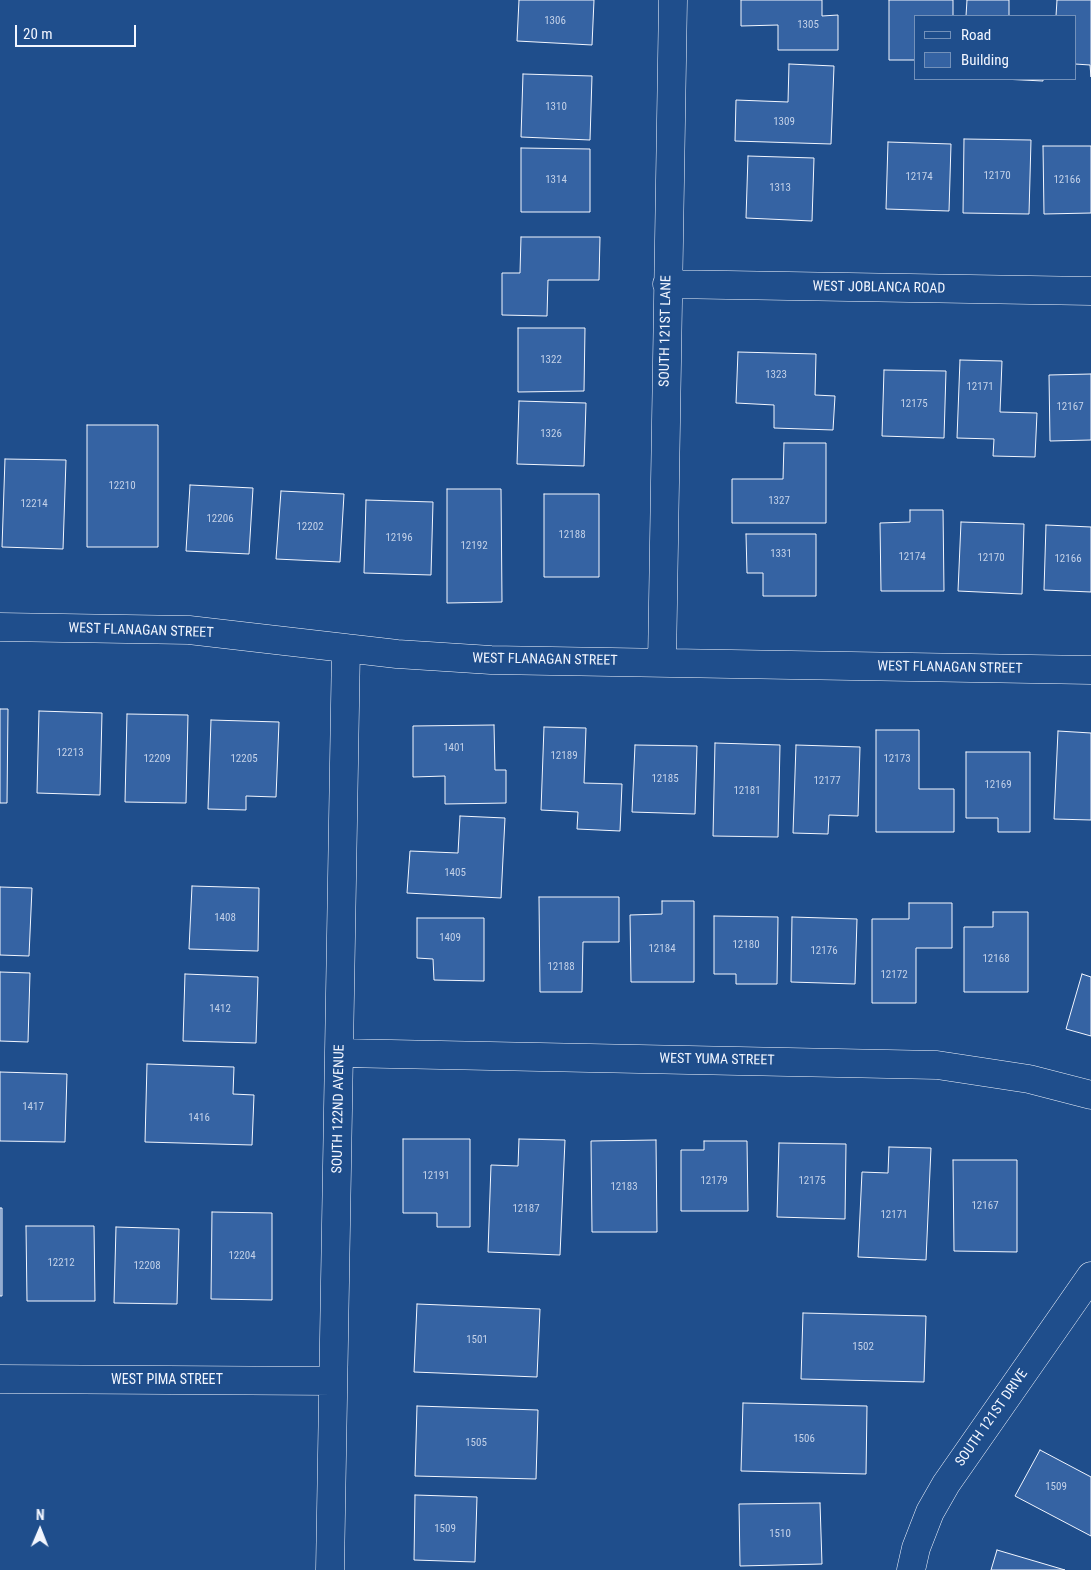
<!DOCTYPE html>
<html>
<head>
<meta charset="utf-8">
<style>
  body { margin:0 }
  #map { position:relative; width:1091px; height:1570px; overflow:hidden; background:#1f4e8c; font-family:"Roboto Condensed",sans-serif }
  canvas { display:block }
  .legend { position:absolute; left:914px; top:15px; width:162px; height:65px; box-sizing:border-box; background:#1f4e8c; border:1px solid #7391ba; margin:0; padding:6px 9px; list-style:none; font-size:15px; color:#f2f6ff }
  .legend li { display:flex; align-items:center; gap:10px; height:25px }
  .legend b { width:25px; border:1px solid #7391ba }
  .north { position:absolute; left:15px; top:1505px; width:50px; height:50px; -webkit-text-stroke:4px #1f4e8c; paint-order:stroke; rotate:1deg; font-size:14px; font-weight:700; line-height:20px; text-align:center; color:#f2f6ff }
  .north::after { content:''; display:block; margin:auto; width:18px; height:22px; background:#f2f6ff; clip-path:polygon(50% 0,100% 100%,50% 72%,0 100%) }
  .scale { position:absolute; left:15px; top:25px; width:121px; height:22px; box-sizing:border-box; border:2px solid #f2f6ff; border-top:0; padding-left:6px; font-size:15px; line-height:18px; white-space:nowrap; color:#f2f6ff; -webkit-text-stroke:4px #1f4e8c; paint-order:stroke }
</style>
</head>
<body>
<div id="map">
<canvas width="1091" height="1570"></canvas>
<ul class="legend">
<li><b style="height:6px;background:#1f4e8c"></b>Road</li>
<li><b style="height:14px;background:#3563a3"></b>Building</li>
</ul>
<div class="north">N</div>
<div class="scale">20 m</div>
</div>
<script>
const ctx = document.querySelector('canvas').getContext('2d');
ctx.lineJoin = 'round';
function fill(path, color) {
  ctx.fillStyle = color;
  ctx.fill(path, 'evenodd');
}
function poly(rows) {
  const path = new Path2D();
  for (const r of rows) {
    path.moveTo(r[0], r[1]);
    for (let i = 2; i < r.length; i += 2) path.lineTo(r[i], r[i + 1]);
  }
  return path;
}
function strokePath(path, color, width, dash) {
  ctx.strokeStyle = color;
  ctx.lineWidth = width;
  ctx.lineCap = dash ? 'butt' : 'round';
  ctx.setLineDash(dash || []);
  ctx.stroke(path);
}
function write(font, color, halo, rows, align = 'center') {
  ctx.font = font + ' "Roboto Condensed",sans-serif';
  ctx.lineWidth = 4;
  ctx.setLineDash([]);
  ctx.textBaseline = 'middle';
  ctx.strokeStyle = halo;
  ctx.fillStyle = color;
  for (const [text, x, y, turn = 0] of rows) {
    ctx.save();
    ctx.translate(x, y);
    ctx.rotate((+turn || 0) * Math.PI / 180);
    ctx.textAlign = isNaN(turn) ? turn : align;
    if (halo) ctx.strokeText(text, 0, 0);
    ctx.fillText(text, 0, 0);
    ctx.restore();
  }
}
const building = poly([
  [519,0,594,0,592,45,517,41,519,0],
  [741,0,822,0,822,16,838,15,838,50,778,50,778,25,741,26,741,0],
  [889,0,953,0,953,16,915,16,915,60,889,60,889,0],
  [967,0,1009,0,1009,16,966,16,967,0],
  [1057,0,1091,0,1091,77,1090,65,1075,64,1075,16,1056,16,1057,0],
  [789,64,834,66,831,144,735,141,736,100,788,102,789,64],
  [523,74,592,76,590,140,521,137,523,74],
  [1002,79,1043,79,1043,81,1002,79],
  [964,139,1031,140,1029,214,963,213,964,139],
  [888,142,951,144,949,211,886,209,888,142],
  [1043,146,1091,146,1091,213,1044,214,1043,146],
  [521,148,590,149,590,212,521,212,521,148],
  [748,156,814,158,812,221,746,218,748,156],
  [521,237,600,237,599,280,548,280,547,316,502,315,502,273,520,273,521,237],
  [518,328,585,328,584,391,518,392,518,328],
  [738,352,816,354,815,395,835,396,833,430,774,428,774,405,736,403,738,352],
  [960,360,1002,361,1000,412,1037,413,1035,457,993,456,994,439,957,438,960,360],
  [884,370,946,371,944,438,882,436,884,370],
  [1091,374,1091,440,1050,441,1049,375,1091,374],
  [519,401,586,403,584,466,517,464,519,401],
  [87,425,158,425,158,547,87,547,87,425],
  [784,443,826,443,826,523,732,523,732,479,783,479,784,443],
  [5,459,66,460,63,549,2,547,5,459],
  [190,485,253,488,249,554,186,551,190,485],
  [447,489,501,489,502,602,447,603,447,489],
  [281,491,344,494,340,562,276,559,281,491],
  [544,494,599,494,599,577,544,577,544,494],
  [366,500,433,502,431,575,364,573,366,500],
  [910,510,943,510,944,591,881,591,880,523,910,522,910,510],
  [961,522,1024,524,1022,594,958,591,961,522],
  [1046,525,1091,527,1091,592,1044,590,1046,525],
  [746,534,816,534,816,596,763,596,763,573,747,573,746,534],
  [0,709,8,709,7,803,0,803,0,709],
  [39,711,102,713,100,795,37,793,39,711],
  [127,714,188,715,186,803,125,802,127,714],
  [211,720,279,722,276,797,246,796,246,810,208,809,211,720],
  [494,725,495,770,506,770,506,803,445,804,445,776,413,777,413,726,494,725],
  [544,727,586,728,584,783,622,784,620,831,577,829,578,812,541,810,544,727],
  [876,730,919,730,919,789,954,789,954,832,876,832,876,730],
  [1058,731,1091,733,1091,820,1054,819,1058,731],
  [715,743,780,745,778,837,713,836,715,743],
  [635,745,697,746,695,814,632,812,635,745],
  [796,745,860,747,858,816,829,815,828,834,793,833,796,745],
  [966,752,1030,752,1030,832,998,832,998,818,966,818,966,752],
  [460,816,505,818,501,898,407,893,410,851,458,853,460,816],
  [192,886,259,888,258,951,189,949,192,886],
  [0,887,32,888,29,956,0,955,0,887],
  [539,897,619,897,619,942,583,942,582,992,540,992,539,897],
  [662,901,694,901,694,982,631,982,630,915,662,914,662,901],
  [909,903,952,903,952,948,916,948,916,1003,872,1003,872,919,909,919,909,903],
  [993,912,1028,912,1028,992,964,992,964,927,993,927,993,912],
  [714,916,778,917,777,984,736,984,736,974,714,974,714,916],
  [792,917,857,919,855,984,791,982,792,917],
  [417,918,484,918,484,981,434,980,433,959,417,958,417,918],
  [0,972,30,973,28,1042,0,1041,0,972],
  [185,974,258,977,256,1043,183,1041,185,974],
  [1082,974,1091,977,1091,1036,1066,1029,1082,974],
  [147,1064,234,1067,233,1094,254,1095,252,1145,145,1142,147,1064],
  [0,1072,67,1074,65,1142,0,1141,0,1072],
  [403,1139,470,1139,470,1227,437,1227,437,1213,403,1213,403,1139],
  [519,1139,565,1140,560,1255,488,1252,491,1165,518,1166,519,1139],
  [656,1140,657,1232,592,1232,591,1141,656,1140],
  [704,1141,747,1141,748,1211,681,1211,681,1150,704,1150,704,1141],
  [779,1143,846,1144,845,1219,777,1217,779,1143],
  [889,1147,931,1148,926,1260,858,1257,862,1172,888,1173,889,1147],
  [953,1160,1017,1160,1017,1252,954,1251,953,1160],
  [0,1208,2,1208,2,1296,0,1296,0,1208],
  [212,1212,272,1213,272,1300,211,1299,212,1212],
  [26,1226,94,1226,95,1301,27,1301,26,1226],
  [116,1227,179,1229,177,1304,114,1303,116,1227],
  [417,1304,540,1309,537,1377,414,1372,417,1304],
  [803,1313,926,1316,924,1382,801,1379,803,1313],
  [743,1403,867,1406,866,1474,741,1471,743,1403],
  [417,1406,538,1410,536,1479,415,1476,417,1406],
  [1040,1450,1091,1477,1091,1536,1015,1496,1040,1450],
  [415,1495,477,1497,475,1562,414,1560,415,1495],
  [820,1503,822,1564,740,1566,739,1504,820,1503],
  [997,1550,1065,1570,991,1570,997,1550]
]);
fill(building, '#3563a3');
strokePath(building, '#f2f6ff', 1);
const minor = poly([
  [667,284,1091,291],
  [0,627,189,630,397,654,491,660,1091,670],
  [662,663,673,0],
  [341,1053,937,1065,1029,1079,1091,1095],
  [0,1379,333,1381],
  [330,1570,346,648],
  [911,1570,916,1548,930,1512,946,1484,1091,1276]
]);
strokePath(minor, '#f2f6ff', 29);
strokePath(minor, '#1f4e8c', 28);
write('11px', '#c3d1e8', null, [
  ["1306",555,21],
  ["1305",808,25],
  ["1310",556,107],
  ["1309",784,122],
  ["12170",997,176],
  ["12174",919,177],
  ["1314",556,180],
  ["12166",1067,180],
  ["1313",780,188],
  ["1322",551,360],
  ["1323",776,375],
  ["12171",980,387],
  ["12175",914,404],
  ["12167",1070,407],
  ["1326",551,434],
  ["12210",122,486],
  ["1327",779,501],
  ["12214",34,504],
  ["12206",220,519],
  ["12202",310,527],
  ["12188",572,535],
  ["12196",399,538],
  ["12192",474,546],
  ["1331",781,554],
  ["12174",912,557],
  ["12170",991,558],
  ["12166",1068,559],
  ["1401",454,748],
  ["12213",70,753],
  ["12189",564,756],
  ["12209",157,759],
  ["12205",244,759],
  ["12173",897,759],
  ["12185",665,779],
  ["12177",827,781],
  ["12169",998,785],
  ["12181",747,791],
  ["1405",455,873],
  ["1408",225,918],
  ["1409",450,938],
  ["12180",746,945],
  ["12184",662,949],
  ["12176",824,951],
  ["12168",996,959],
  ["12188",561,967],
  ["12172",894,975],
  ["1412",220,1009],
  ["1417",33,1107],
  ["1416",199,1118],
  ["12191",436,1176],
  ["12179",714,1181],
  ["12175",812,1181],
  ["12183",624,1187],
  ["12167",985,1206],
  ["12187",526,1209],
  ["12171",894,1215],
  ["12204",242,1256],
  ["12212",61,1263],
  ["12208",147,1266],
  ["1501",477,1340],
  ["1502",863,1347],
  ["1506",804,1439],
  ["1505",476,1443],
  ["1509",1056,1487],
  ["1509",445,1529],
  ["1510",780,1534]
]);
write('14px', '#f2f6ff', '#1f4e8c', [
  ["WEST JOBLANCA ROAD",879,288,1],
  ["SOUTH 121ST LANE",666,331,-89],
  ["WEST FLANAGAN STREET",141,631,2],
  ["WEST FLANAGAN STREET",545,660,1],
  ["WEST FLANAGAN STREET",950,668,1],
  ["WEST YUMA STREET",717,1060,1],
  ["SOUTH 122ND AVENUE",339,1109,-89],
  ["WEST PIMA STREET",167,1380],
  ["SOUTH 121ST DRIVE",992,1418,-55]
]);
</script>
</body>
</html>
